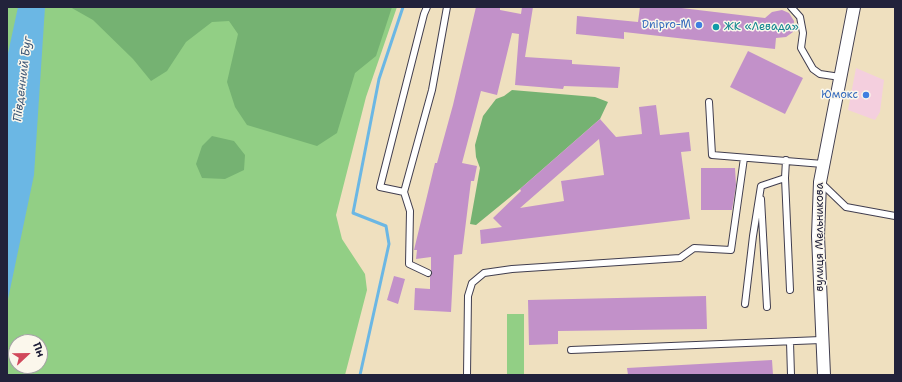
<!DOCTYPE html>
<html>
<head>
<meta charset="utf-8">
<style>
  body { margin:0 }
  #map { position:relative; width:902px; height:382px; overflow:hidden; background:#efe0bf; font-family:"Shantell Sans",sans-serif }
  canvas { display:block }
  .frame { position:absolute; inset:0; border:8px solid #22223b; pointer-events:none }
  .north { position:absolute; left:8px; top:334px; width:40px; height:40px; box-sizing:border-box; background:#fbf7ec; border:1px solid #a4a2a5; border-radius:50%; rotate:68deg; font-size:11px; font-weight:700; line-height:16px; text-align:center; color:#22223b }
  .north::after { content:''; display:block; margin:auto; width:14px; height:18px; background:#d1495b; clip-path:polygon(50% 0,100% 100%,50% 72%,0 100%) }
</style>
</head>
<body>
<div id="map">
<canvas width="902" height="382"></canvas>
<div class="frame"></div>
<div class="north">Пн</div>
</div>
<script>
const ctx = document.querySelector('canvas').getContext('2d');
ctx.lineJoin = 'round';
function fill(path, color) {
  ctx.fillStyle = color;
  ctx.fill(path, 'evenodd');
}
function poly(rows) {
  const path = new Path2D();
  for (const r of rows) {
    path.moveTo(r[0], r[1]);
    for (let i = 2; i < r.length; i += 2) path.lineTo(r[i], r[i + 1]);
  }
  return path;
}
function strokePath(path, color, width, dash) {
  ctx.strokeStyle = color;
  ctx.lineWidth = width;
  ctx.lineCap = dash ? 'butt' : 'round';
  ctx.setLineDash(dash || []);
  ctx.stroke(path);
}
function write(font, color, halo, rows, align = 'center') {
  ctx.font = font + ' "Shantell Sans",sans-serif';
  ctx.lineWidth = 3;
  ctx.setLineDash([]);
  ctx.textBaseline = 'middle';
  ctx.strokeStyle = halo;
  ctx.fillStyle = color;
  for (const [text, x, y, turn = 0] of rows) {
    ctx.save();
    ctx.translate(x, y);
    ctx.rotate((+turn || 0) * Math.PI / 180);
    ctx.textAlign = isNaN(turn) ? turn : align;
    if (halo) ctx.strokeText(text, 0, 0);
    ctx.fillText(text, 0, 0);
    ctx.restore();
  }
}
fill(poly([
  [856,68,884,80,880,112,875,120,848,110]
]), '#f4cfde');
fill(poly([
  [7,7,397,7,366,97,336,215,342,239,365,274,367,290,345,375,7,375],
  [16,342,40,342,40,366,16,366],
  [507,314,524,314,524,375,507,375]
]), '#92cf85');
fill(poly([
  [70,7,392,7,376,56,355,73,337,133,317,146,247,125,235,107,227,82,238,34,229,21,212,22,186,42,167,71,151,81,133,59,93,20],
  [512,90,595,97,608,102,600,119,520,189,476,225,470,224,480,168,476,157,475,145,483,116,496,99,504,96],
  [212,136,234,141,245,155,244,170,225,179,202,178,196,164,202,146]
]), '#75b272');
fill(poly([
  [18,7,45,7,34,175,7,304,7,58]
]), '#6bb7e4');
strokePath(poly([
  [360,375,389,244,386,226,353,213,379,79,403,7]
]), '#6bb7e4', 3);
fill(poly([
  [476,7,494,7,500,8,500,10,521,14,522,7,533,7,525,57,572,60,572,64,620,67,618,88,564,86,563,89,515,85,519,34,512,33,497,95,481,91,462,163,477,166,474,181,471,181,462,254,454,255,451,312,414,310,415,288,430,289,430,277,432,273,431,270,431,257,416,259,417,250,414,250,435,163,437,163,453,105],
  [640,7,673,7,765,18,772,12,782,10,789,13,794,21,793,32,786,37,776,38,775,49,624,32,624,39,576,34,577,16,638,22],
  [748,51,803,78,785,114,730,87],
  [656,105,660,135,689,132,691,151,681,152,690,219,481,244,480,230,502,227,493,218,521,191,520,189,600,119,616,137,642,134,639,107],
  [599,139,604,175,561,181,564,201,520,208],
  [701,168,735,168,736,185,732,210,701,210],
  [394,276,405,279,398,304,387,300],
  [706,296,707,329,558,331,558,344,529,345,528,300],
  [772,360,773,375,628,375,627,368]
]), '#c291c9');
const lane = poly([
  [427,7,424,14,380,187,404,192,432,90,447,7],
  [791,7,800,17,803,33,801,48,813,69,820,74,840,77],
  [709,102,712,155,823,164],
  [785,178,790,290],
  [820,182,846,207,895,216],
  [404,192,410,211,409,264,428,273],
  [761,199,767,307],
  [745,304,753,236,761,186,785,178,786,160],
  [790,342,791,375],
  [571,350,821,340],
  [467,375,468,296,472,283,484,273,512,269,680,258,694,248,731,250,744,158]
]);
const street = poly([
  [824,375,818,236,820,182,854,7]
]);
strokePath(lane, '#413e4f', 8);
strokePath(street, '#413e4f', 14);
strokePath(lane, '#fff', 6);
strokePath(street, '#fff', 12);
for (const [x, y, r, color] of [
  [699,25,4,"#3f7fe0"],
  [716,27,4,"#0f9aa8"],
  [866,95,4,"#3f7fe0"]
]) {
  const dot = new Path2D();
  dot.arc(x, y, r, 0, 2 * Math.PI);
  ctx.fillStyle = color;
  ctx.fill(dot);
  strokePath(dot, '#fbf7ec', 1.5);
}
write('11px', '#366cbe', '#fbf7ec', [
  ["Dnipro-M",691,25],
  ["Юмокс",858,95]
], 'right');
write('11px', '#0d838f', '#fbf7ec', [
  ["ЖК «Левада»",724,27]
], 'left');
write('11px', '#22223b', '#fbf7ec', [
  ["вулиця Мельникова",820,237,-90]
]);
write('italic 12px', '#3c5676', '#fbf7ec', [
  ["Південний Буг",23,79,-83]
]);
</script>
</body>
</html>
